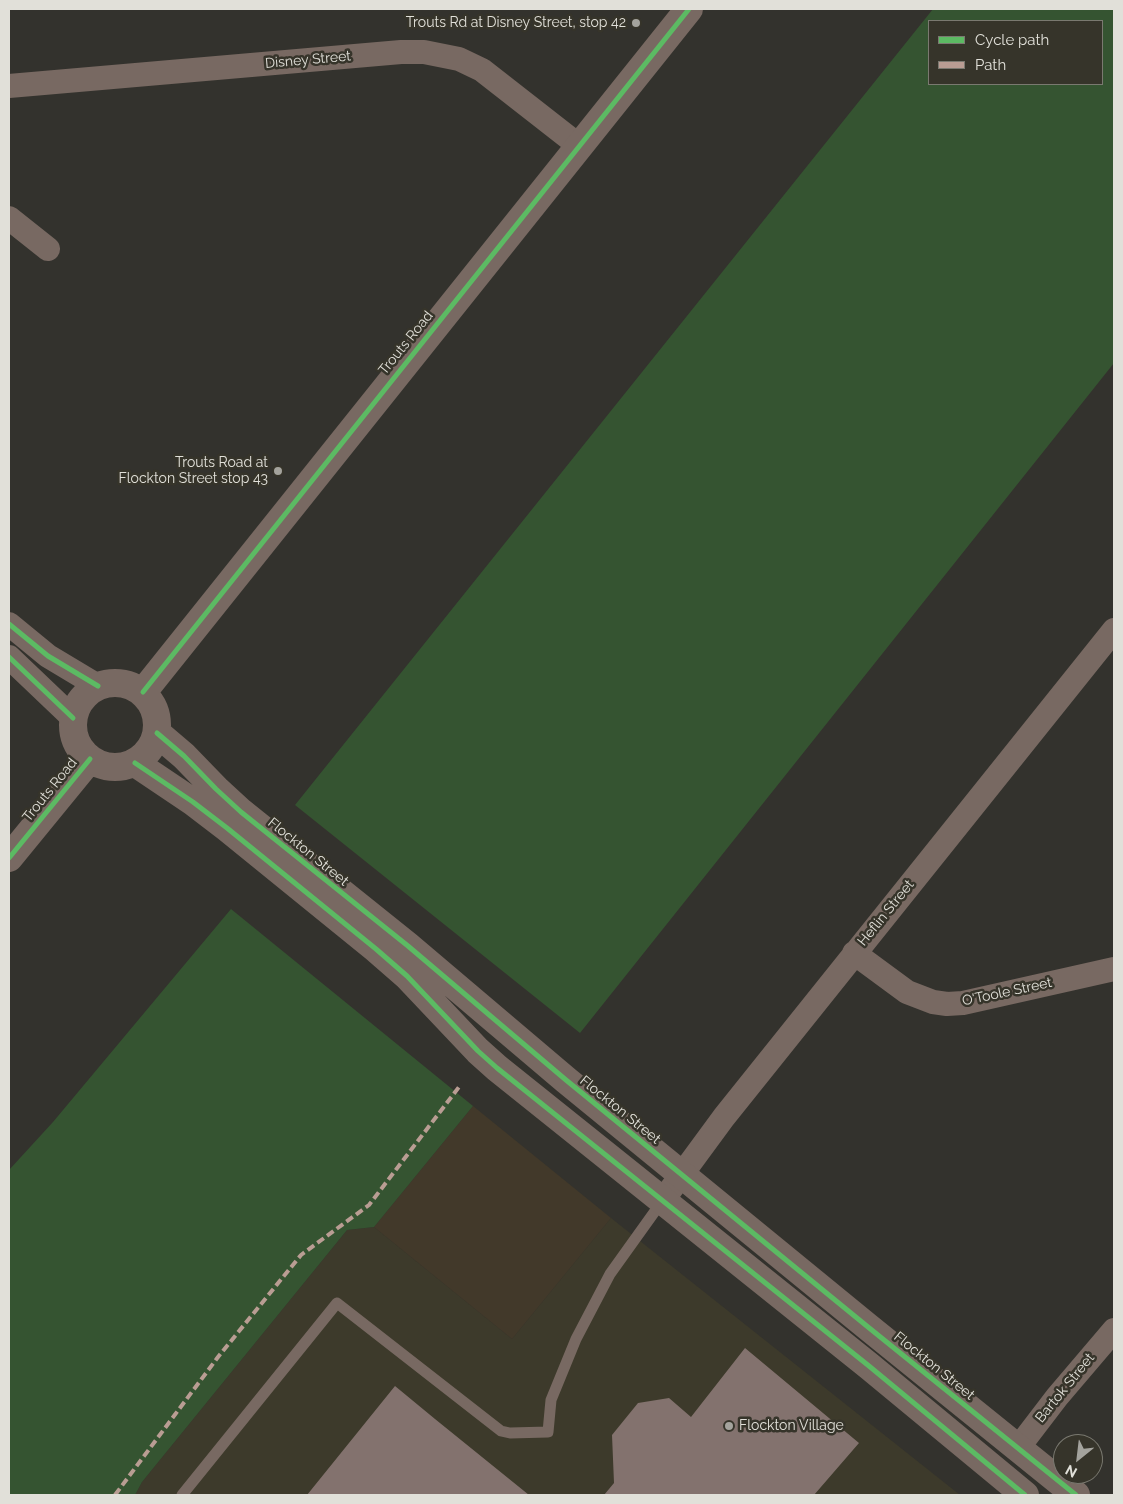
<!DOCTYPE html>
<html>
<head>
<meta charset="utf-8">
<style>
  body { margin:0 }
  #map { position:relative; width:1123px; height:1504px; overflow:hidden; background:#33322d; font-family:Raleway,sans-serif }
  canvas { display:block }
  .frame { position:absolute; inset:0; border:10px solid #e1e0d9; pointer-events:none }
  .legend { position:absolute; left:928px; top:20px; width:175px; height:65px; box-sizing:border-box; background:#36342a; border:1px solid #7a7970; margin:0; padding:6px 9px; list-style:none; font-size:15px; color:#e1e0d9 }
  .legend li { display:flex; align-items:center; gap:10px; height:25px }
  .legend b { width:25px; border:1px solid #7a7970 }
  .north { position:absolute; left:1053px; top:1434px; width:50px; height:50px; box-sizing:border-box; background:#36342a; border:1px solid #7a7970; border-radius:50%; rotate:209deg; font-size:14px; font-weight:700; line-height:20px; text-align:center; color:#e1e0d9 }
  .north::after { content:''; display:block; margin:auto; width:18px; height:22px; background:#a4a39d; clip-path:polygon(50% 0,100% 100%,50% 72%,0 100%) }
</style>
</head>
<body>
<div id="map">
<canvas width="1123" height="1504"></canvas>
<div class="frame"></div>
<ul class="legend">
<li><b style="height:6px;background:#5cba63"></b>Cycle path</li>
<li><b style="height:6px;background:#b99d93"></b>Path</li>
</ul>
<div class="north">N</div>
</div>
<script>
const ctx = document.querySelector('canvas').getContext('2d');
ctx.lineJoin = 'round';
function fill(path, color) {
  ctx.fillStyle = color;
  ctx.fill(path, 'evenodd');
}
function poly(rows) {
  const path = new Path2D();
  for (const r of rows) {
    if (r.length === 3) {
      path.moveTo(r[0] + r[2], r[1]);
      path.arc(r[0], r[1], r[2], 0, 2 * Math.PI);
      continue;
    }
    path.moveTo(r[0], r[1]);
    for (let i = 2; i < r.length; i += 2) path.lineTo(r[i], r[i + 1]);
  }
  return path;
}
function strokePath(path, color, width, dash) {
  ctx.strokeStyle = color;
  ctx.lineWidth = width;
  ctx.lineCap = dash ? 'butt' : 'round';
  ctx.setLineDash(dash || []);
  ctx.stroke(path);
}
function write(font, color, halo, rows, align = 'center') {
  ctx.font = font + ' Raleway,sans-serif';
  ctx.lineWidth = 5;
  ctx.setLineDash([]);
  ctx.textBaseline = 'middle';
  ctx.strokeStyle = halo;
  ctx.fillStyle = color;
  for (const [text, x, y, turn = 0] of rows) {
    ctx.save();
    ctx.translate(x, y);
    ctx.rotate((+turn || 0) * Math.PI / 180);
    ctx.textAlign = isNaN(turn) ? turn : align;
    if (halo) ctx.strokeText(text, 0, 0);
    ctx.fillText(text, 0, 0);
    ctx.restore();
  }
}
fill(poly([
  [611,1218,960,1495,135,1495,142,1482,347,1230,374,1227,512,1339]
]), '#3d3a2b');
fill(poly([
  [473,1106,611,1218,512,1339,374,1227]
]), '#42392a');
fill(poly([
  [933,9,1114,9,1114,363,580,1033,295,805],
  [929,21,1102,21,1102,84,929,84],
  [231,909,473,1106,374,1227,347,1230,142,1482,135,1495,9,1495,9,1170,53,1122]
]), '#355431');
fill(poly([
  [745,1348,859,1443,814,1495,604,1495,614,1483,612,1435,638,1403,669,1398,691,1417],
  [395,1386,435,1419,529,1495,307,1495]
]), '#83726e');
strokePath(poly([
  [182,1495,337,1303,501,1431,510,1433,548,1432,551,1400,576,1339,610,1274,663,1200]
]), '#786962', 11);
strokePath(poly([
  [9,86,401,52,424,52,459,59,482,70,578,145],
  [9,218,48,249],
  [9,624,48,656,98,686],
  [9,657,73,718],
  [854,953,907,992,933,1002,947,1004,963,1003,1114,969],
  [663,1200,724,1117,1114,630],
  [1018,1448,1057,1397,1114,1330]
]), '#786962', 24);
strokePath(poly([
  [115,725,42],
  [143,692,689,9],
  [157,733,184,756,216,789,241,812,408,946,566,1080,868,1327,1076,1495],
  [135,763,193,802,227,828,376,949,407,976,478,1051,497,1068,869,1366,1025,1495],
  [9,858,90,759]
]), '#786962', 28);
strokePath(poly([
  [115,1495,218,1357,301,1255,369,1205,459,1087]
]), '#b99d93', 4, [8, 4]);
strokePath(poly([
  [9,624,48,656,98,686],
  [9,657,73,718],
  [143,692,689,9],
  [157,733,184,756,216,789,241,812,408,946,566,1080,868,1327,1076,1495],
  [135,763,193,802,227,828,376,949,407,976,478,1051,497,1068,869,1366,1025,1495],
  [9,858,90,759]
]), '#5cba63', 5);
for (const [x, y, r, color] of [
  [636,23,5,"#a4a39d"],
  [278,471,5,"#a4a39d"],
  [729,1426,5,"#a4a39d"]
]) {
  const dot = new Path2D();
  dot.arc(x, y, r, 0, 2 * Math.PI);
  ctx.fillStyle = color;
  ctx.fill(dot);
  strokePath(dot, '#36342a', 2);
}
write('14px', '#e1e0d9', '#36342a', [
  ["Trouts Rd at Disney Street, stop 42",626,23],
  ["Trouts Road at",268,463],
  ["Flockton Street stop 43",268,479],
  ["Flockton Village",739,1426,"left"]
], 'right');
write('14px', '#e1e0d9', '#36342a', [
  ["Disney Street",308,60,-5],
  ["Trouts Road",406,343,-51],
  ["Trouts Road",50,790,-51],
  ["Flockton Street",308,852,39],
  ["Heflin Street",886,913,-51],
  ["O'Toole Street",1007,992,-12],
  ["Flockton Street",620,1110,39],
  ["Flockton Street",934,1366,39],
  ["Bartok Street",1065,1388,-51]
]);
</script>
</body>
</html>
